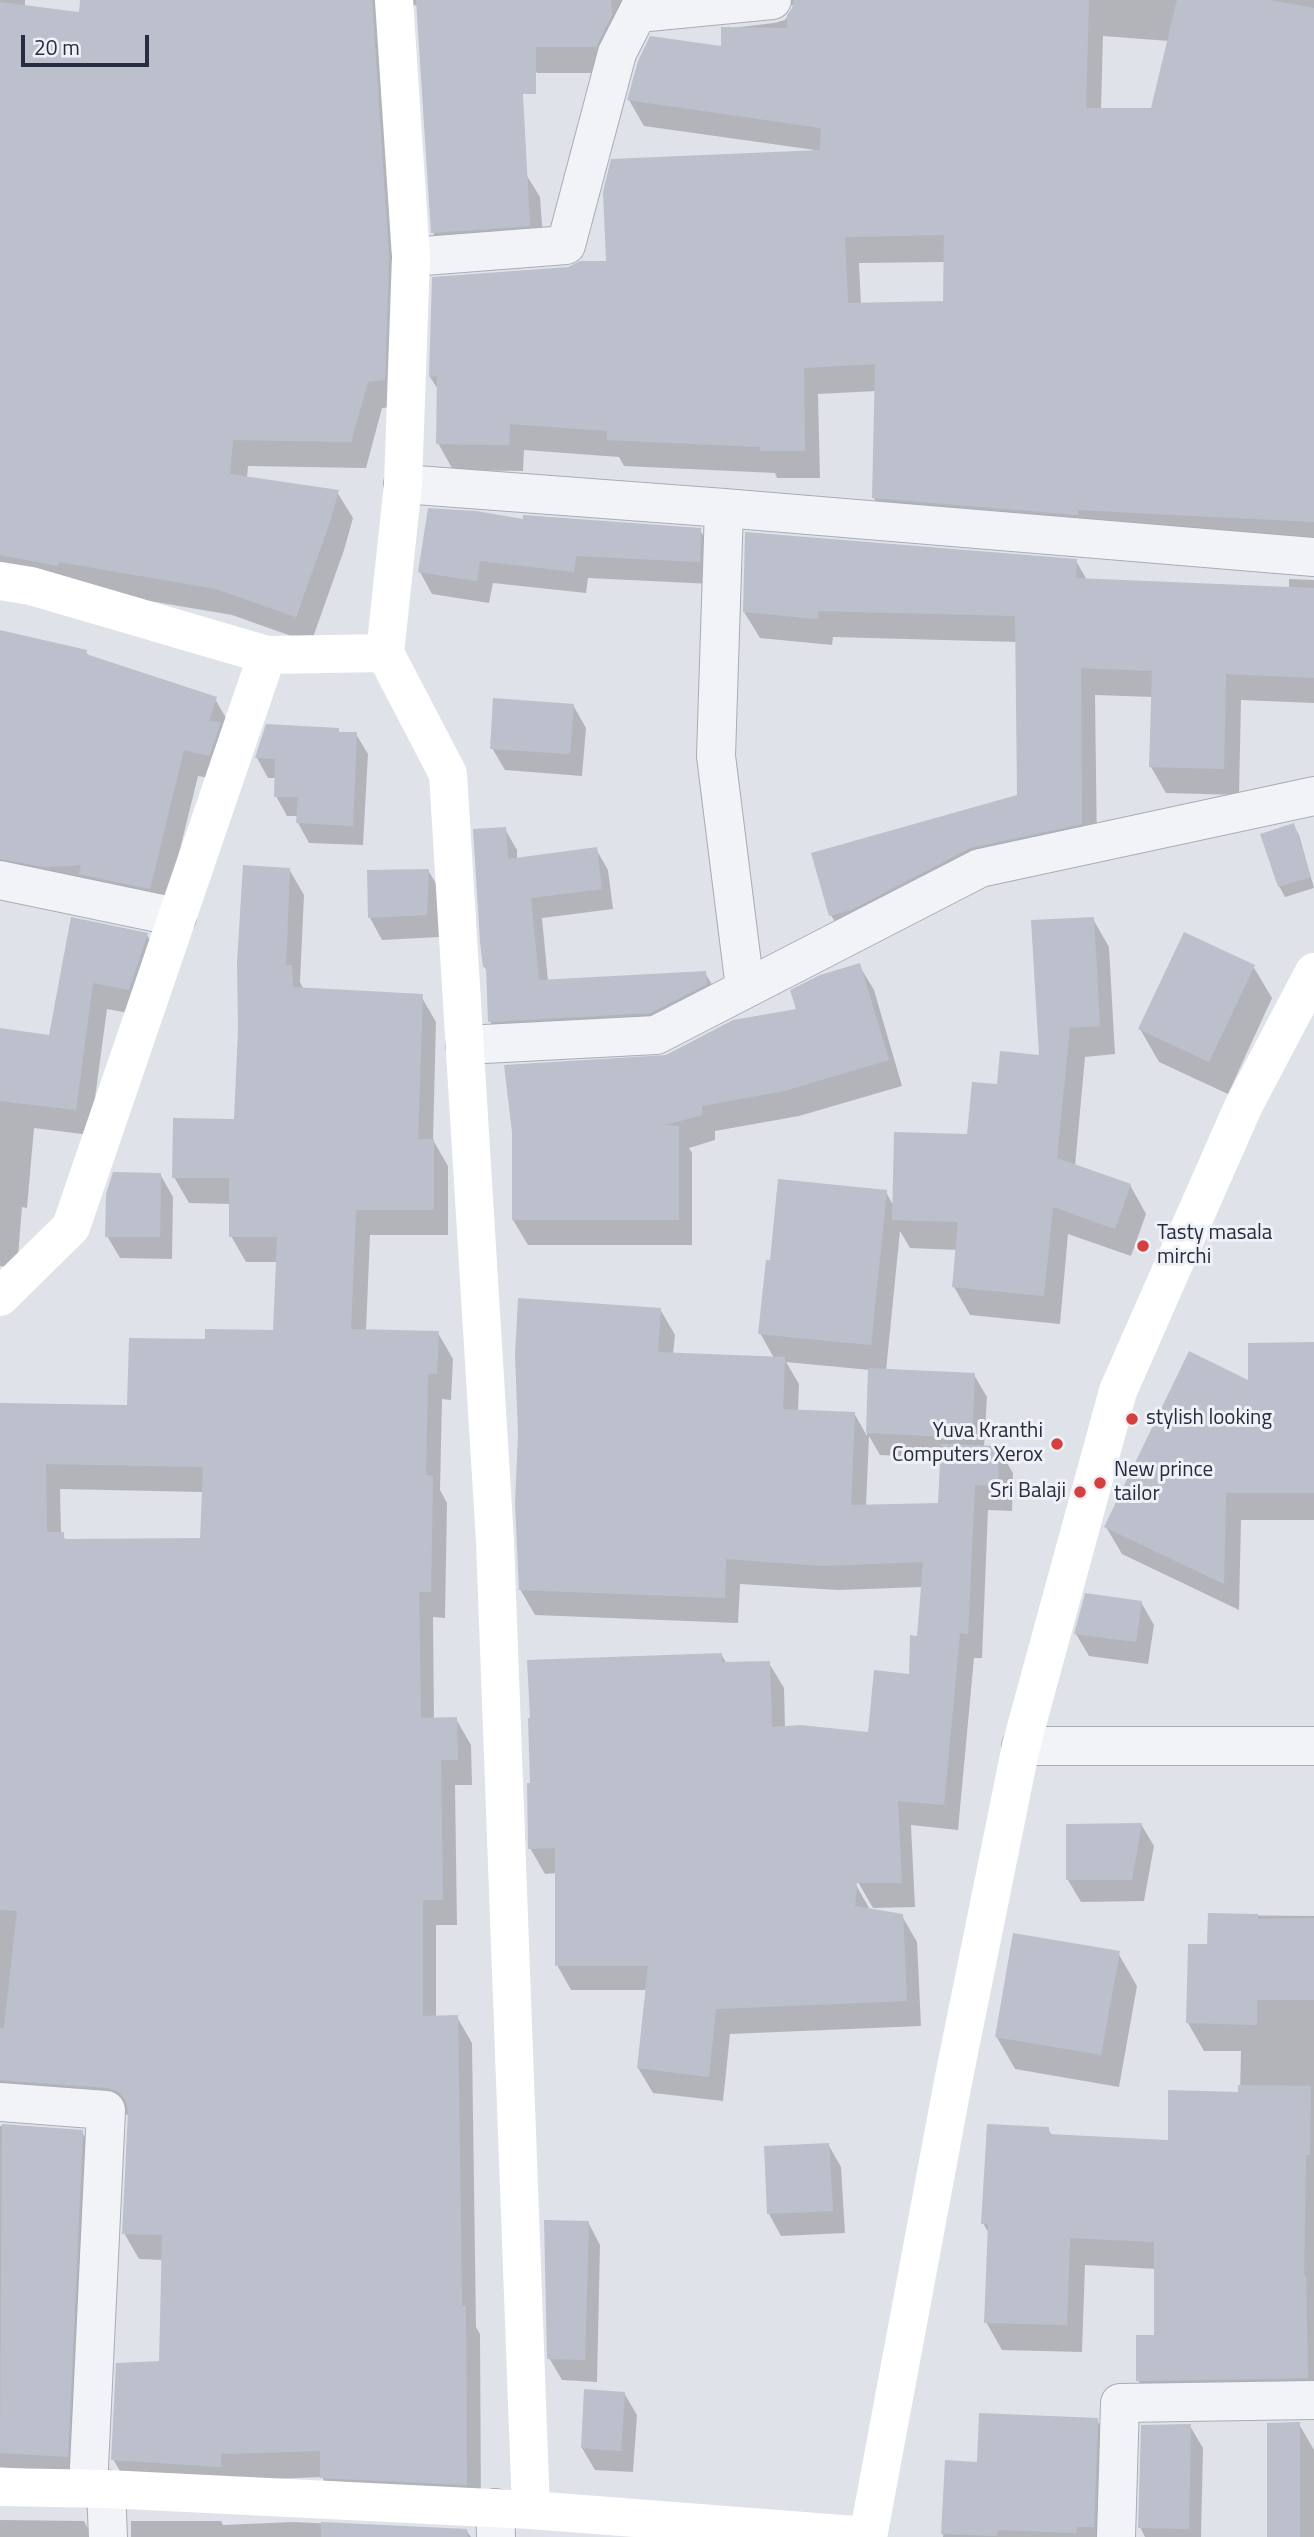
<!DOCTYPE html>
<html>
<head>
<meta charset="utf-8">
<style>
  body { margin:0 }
  #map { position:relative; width:1314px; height:2537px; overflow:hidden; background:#dfe2e9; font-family:"Titillium Web",sans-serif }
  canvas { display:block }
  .scale { position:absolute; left:21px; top:35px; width:128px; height:32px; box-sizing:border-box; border:4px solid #272d41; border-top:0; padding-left:9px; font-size:21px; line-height:24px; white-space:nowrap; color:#272d41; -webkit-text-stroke:5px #eff1f7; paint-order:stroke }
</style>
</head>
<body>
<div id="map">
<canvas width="1314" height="2537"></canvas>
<div class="scale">20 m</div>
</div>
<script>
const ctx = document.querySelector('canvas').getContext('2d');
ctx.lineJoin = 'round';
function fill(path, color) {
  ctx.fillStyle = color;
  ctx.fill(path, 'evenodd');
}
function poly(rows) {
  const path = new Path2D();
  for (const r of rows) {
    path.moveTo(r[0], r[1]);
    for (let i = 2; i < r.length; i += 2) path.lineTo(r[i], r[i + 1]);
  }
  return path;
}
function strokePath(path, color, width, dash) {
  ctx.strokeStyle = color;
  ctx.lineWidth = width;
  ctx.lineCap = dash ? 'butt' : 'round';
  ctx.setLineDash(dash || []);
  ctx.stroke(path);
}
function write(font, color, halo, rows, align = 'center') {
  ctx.font = font + ' "Titillium Web",sans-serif';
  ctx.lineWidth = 6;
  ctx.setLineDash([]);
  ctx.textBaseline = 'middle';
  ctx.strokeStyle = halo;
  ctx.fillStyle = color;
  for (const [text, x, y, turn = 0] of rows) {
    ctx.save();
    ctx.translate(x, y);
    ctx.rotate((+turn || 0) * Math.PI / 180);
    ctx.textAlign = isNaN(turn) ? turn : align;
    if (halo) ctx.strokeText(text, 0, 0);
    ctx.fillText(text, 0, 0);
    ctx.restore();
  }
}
fill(poly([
  [0,0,25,0,25,7,81,14,82,0,484,0,524,171,540,197,544,252,448,259,433,233,418,6,409,4,399,407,382,408,366,468,248,466,247,478,337,492,353,518,344,550,311,643,232,615,73,588,0,578],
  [527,0,625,0,611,73,537,73,521,47],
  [718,0,1314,0,1314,560,889,525,874,498,876,391,818,394,820,478,777,478,775,473,624,466,619,457,524,450,523,471,453,470,438,443,439,391,430,377,568,269,608,262,815,150,644,126,629,100,723,48,723,29,774,23,785,20,794,5,738,9],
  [1103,36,1169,41,1153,110,1101,110],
  [945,262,945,302,861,304,859,263],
  [524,521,700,530,713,552,712,584,588,578,586,593,493,583,489,603,432,594,420,572],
  [1076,561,1087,580,1289,589,1289,579,1314,580,1314,703,1241,700,1239,795,1166,793,1151,767,1153,697,1095,695,1097,850,986,875,846,942,831,915,1018,796,1017,642,833,637,832,645,760,638,744,612],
  [0,631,86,652,89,657,215,699,230,725,224,781,198,776,164,914,0,890],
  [573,705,586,728,582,776,505,770,492,748],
  [356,734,368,754,363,845,309,843,298,823,298,816,287,816,276,796,276,778,268,778,257,758],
  [1293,825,1299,835,1314,888,1285,897,1279,886],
  [505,829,517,850,517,859,596,849,608,870,613,909,542,918,548,981,705,973,717,993,718,1005,502,1042,490,1021,488,973,484,966],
  [289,869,304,895,300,982,304,990,421,996,436,1022,433,1140,448,1166,448,1235,370,1235,366,1331,438,1333,453,1359,451,1400,442,1399,440,1490,447,1503,445,1618,433,1617,434,1720,456,1719,471,1745,472,1785,455,1785,457,1925,436,1925,436,2017,457,2017,472,2043,476,2327,480,2334,481,2510,337,2503,322,2477,128,2485,113,2459,161,2363,163,2260,139,2259,124,2233,129,2116,124,2113,0,2112,0,1405,129,1407,206,1341,274,1332,277,1262,246,1262,231,1236,231,1204,189,1203,174,1177,236,1121],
  [60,1489,203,1492,202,1540,67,1541,61,1534],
  [428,870,441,892,439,937,382,940,370,918],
  [72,919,147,935,162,961,144,1016,107,1009,90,1135,34,1128,27,1208,22,1207,17,1268,0,1266,0,1030,50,1036],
  [1093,919,1109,947,1115,1054,1085,1057,1075,1166,1130,1185,1146,1214,1131,1256,1068,1234,1060,1324,970,1315,954,1287,958,1250,910,1248,900,1231,886,1371,974,1375,987,1397,984,1447,998,1448,1013,1473,1012,1511,988,1510,982,1658,974,1658,958,1830,911,1825,915,1907,873,1908,854,1875,851,1876,869,1908,866,1908,902,1916,917,1942,921,2026,730,2034,723,2101,653,2093,638,2068,647,1990,571,1990,557,1965,557,1873,545,1874,530,1848,721,1654,727,1664,769,1663,784,1688,785,1728,869,1734,910,1676,919,1637,923,1587,838,1590,740,1584,738,1623,535,1615,520,1589,660,1309,675,1335,673,1354,774,1358,760,1333,886,1192,894,1207,969,1136,998,1086,1041,1057],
  [786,1362,870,1370,867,1436,854,1413,798,1411,799,1384],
  [869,1436,880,1455,942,1458,940,1505,866,1506],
  [859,965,874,990,902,1086,799,1116,715,1131,715,1140,689,1148,692,1153,692,1245,528,1245,513,1220,666,1056,798,1010],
  [1253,966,1272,998,1228,1094,1159,1062,1140,1029],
  [160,1174,173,1197,172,1259,120,1258,107,1236],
  [1314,1344,1314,1520,1241,1520,1239,1610,1122,1554,1106,1527,1250,1382],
  [1141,1602,1154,1625,1148,1664,1089,1656,1076,1634],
  [1141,1824,1154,1846,1144,1901,1081,1902,1068,1880,1067,1825],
  [1210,1915,1314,1916,1314,2406,1154,2408,1138,2380,1156,2337,1156,2269,1085,2265,1082,2352,1002,2350,986,2322,989,2234,983,2223,1048,2129,1052,2136,1170,2142,1240,2093,1241,2051,1204,2051,1188,2023,1209,1946],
  [1118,1953,1137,1986,1119,2087,1015,2069,996,2036],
  [0,2126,82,2132,97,2158,82,2482,25,2469,0,2467],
  [828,2144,841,2167,845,2233,781,2236,769,2214],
  [588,2222,600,2245,597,2382,562,2380,549,2358],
  [624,2393,637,2415,633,2472,595,2470,582,2448],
  [1097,2420,1110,2443,1108,2537,943,2537,946,2462,978,2463],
  [1299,2424,1314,2450,1314,2537,1269,2537],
  [1190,2426,1203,2448,1201,2537,1145,2537,1140,2527],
  [0,2520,84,2521,93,2537,0,2537],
  [131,2521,221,2521,223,2525,293,2522,466,2530,471,2537,131,2537]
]), '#0003');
fill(poly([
  [80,0,372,0,389,257,385,380,368,382,351,442,233,440,230,474,339,490,330,522,296,617,216,589,59,562,58,566,0,555,0,2,79,12],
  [416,0,611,0,612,15,596,47,536,47,536,94,523,94,530,226,431,233],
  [794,0,1089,0,1086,108,1151,108,1177,0,1269,0,1314,8,1314,522,1078,510,1078,515,872,498,875,364,804,368,805,451,760,451,760,447,607,440,607,431,510,424,509,445,436,444,437,376,429,377,432,277,568,267,580,261,606,261,603,192,611,159,820,150,821,128,627,100,638,61,650,36,721,46,721,27,787,28,787,15,792,8],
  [944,235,943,301,848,303,845,237],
  [428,508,476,511,523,519,523,515,701,528,700,562,576,556,574,572,480,561,477,581,418,572],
  [745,532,1077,559,1076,578,1314,588,1314,678,1226,674,1224,769,1149,767,1152,671,1081,668,1082,824,970,848,851,910,829,916,811,853,1017,795,1015,616,818,611,818,619,743,612],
  [0,630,87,650,86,654,217,697,209,721,221,722,209,756,184,750,150,889,79,874,81,865,45,867,0,859],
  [493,698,574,704,570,754,490,749],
  [266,724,339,728,339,732,357,732,353,826,296,823,298,797,274,797,275,759,255,758],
  [1294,823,1311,877,1278,887,1260,834],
  [506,827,508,859,597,847,602,889,531,898,539,980,706,971,707,984,650,1013,488,1022,486,966,483,967,480,942,473,829],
  [243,865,290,868,286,965,292,965,293,987,423,994,418,1139,434,1139,434,1210,356,1210,351,1329,439,1331,437,1374,428,1374,426,1475,433,1476,431,1592,419,1592,421,1718,457,1717,458,1760,441,1760,443,1900,423,1900,423,2016,458,2015,462,2306,466,2306,467,2485,320,2478,320,2451,221,2454,221,2467,111,2460,116,2363,159,2361,162,2235,122,2234,128,2111,126,2101,119,2092,108,2088,0,2080,0,2028,4,2028,17,1911,0,1910,0,1403,127,1405,129,1338,205,1339,205,1329,273,1330,277,1237,229,1237,229,1178,172,1178,173,1118,234,1119,238,1030,237,962],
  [46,1464,203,1467,200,1538,64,1539,64,1532,47,1532],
  [429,869,427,915,368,918,367,870],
  [71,917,148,933,129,990,93,983,76,1110,0,1101,0,1028,49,1035],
  [1094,917,1100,1026,1070,1028,1057,1158,1131,1184,1115,1229,1053,1207,1044,1296,952,1287,958,1222,892,1220,894,1132,967,1134,972,1082,997,1084,1000,1051,1039,1055,1031,920],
  [1184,932,1255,965,1209,1062,1138,1029],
  [860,963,889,1060,784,1091,702,1106,702,1115,665,1125,679,1126,679,1220,512,1220,512,1132,504,1065,666,1055,733,1020,796,1009,790,990,820,975],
  [113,1172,161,1173,160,1237,105,1237,106,1194],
  [778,1179,887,1190,871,1345,758,1334,766,1260,770,1260],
  [518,1298,661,1308,658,1352,785,1357,783,1409,855,1412,851,1505,938,1503,941,1444,999,1446,998,1486,975,1485,968,1634,960,1633,944,1805,898,1801,902,1883,857,1883,855,1906,903,1914,907,2001,716,2009,709,2077,637,2068,648,1966,555,1966,555,1848,528,1849,527,1783,530,1783,528,1718,530,1718,527,1660,722,1653,722,1662,770,1661,772,1727,800,1725,868,1732,874,1670,909,1674,910,1635,917,1636,923,1562,822,1566,726,1559,725,1598,519,1590,515,1504,518,1434,515,1355],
  [1314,1342,1314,1493,1226,1493,1224,1584,1104,1527,1189,1351,1248,1380,1248,1343],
  [868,1368,975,1373,972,1438,866,1433],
  [1085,1593,1142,1601,1136,1642,1074,1634],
  [1142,1823,1132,1880,1066,1880,1066,1824],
  [1208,1913,1258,1914,1258,1919,1314,1918,1314,2000,1257,2000,1257,2025,1186,2023,1188,1944,1207,1944],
  [1013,1933,1120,1951,1101,2055,995,2037],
  [1238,2085,1311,2086,1310,2155,1306,2155,1304,2276,1306,2276,1308,2378,1136,2381,1136,2335,1154,2335,1154,2242,1070,2238,1067,2325,984,2323,988,2224,981,2224,987,2124,1049,2127,1049,2134,1168,2140,1168,2090,1238,2092],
  [2,2124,83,2130,68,2457,0,2453],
  [829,2143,833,2211,767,2214,764,2146],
  [544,2220,589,2221,585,2360,547,2359],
  [584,2389,625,2392,621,2451,581,2448],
  [979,2413,1098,2418,1094,2527,1077,2527,1076,2533,998,2530,997,2536,941,2534,945,2460,977,2462],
  [1300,2422,1300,2537,1267,2537,1267,2423],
  [1191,2424,1189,2529,1138,2528,1141,2425],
  [321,2522,467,2529,468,2537,321,2537]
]), '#bcc0cc');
const street = poly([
  [638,13,772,0],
  [411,257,566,245,617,53,644,0],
  [403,484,724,508,1314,557],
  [724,508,716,756,745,988],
  [0,880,177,917],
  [465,1045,656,1035,980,868,1314,796],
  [1021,1746,1314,1746],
  [0,2102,106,2110,88,2488],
  [106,2489,108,2537],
  [495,2508,496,2537],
  [1116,2537,1120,2403,1314,2400]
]);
strokePath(street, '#a8acb7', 40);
strokePath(street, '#f2f3f7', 38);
strokePath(poly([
  [394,0,411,257,403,484,385,653,448,774,495,1541,531,2510],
  [0,581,31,586,267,655,385,653],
  [0,1297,71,1227,267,655],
  [0,2487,106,2489,531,2510,868,2536],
  [868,2537,953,2082,1021,1746,1118,1391,1243,1107,1314,972]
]), '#fff', 38);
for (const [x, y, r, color] of [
  [1143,1246,7,"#d4403f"],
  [1132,1419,7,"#d4403f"],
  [1057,1444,7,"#d4403f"],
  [1100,1483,7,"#d4403f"],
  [1080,1492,7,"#d4403f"]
]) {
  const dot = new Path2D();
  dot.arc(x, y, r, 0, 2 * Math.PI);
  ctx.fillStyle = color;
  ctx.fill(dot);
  strokePath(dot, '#eff1f7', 2.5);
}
write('21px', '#272d41', '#eff1f7', [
  ["Tasty masala",1157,1234],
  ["mirchi",1157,1258],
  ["stylish looking",1146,1419],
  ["Yuva Kranthi",1043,1432,"right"],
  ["Computers Xerox",1043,1456,"right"],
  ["New prince",1114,1471],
  ["tailor",1114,1495],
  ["Sri Balaji",1066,1492,"right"]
], 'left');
</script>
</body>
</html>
